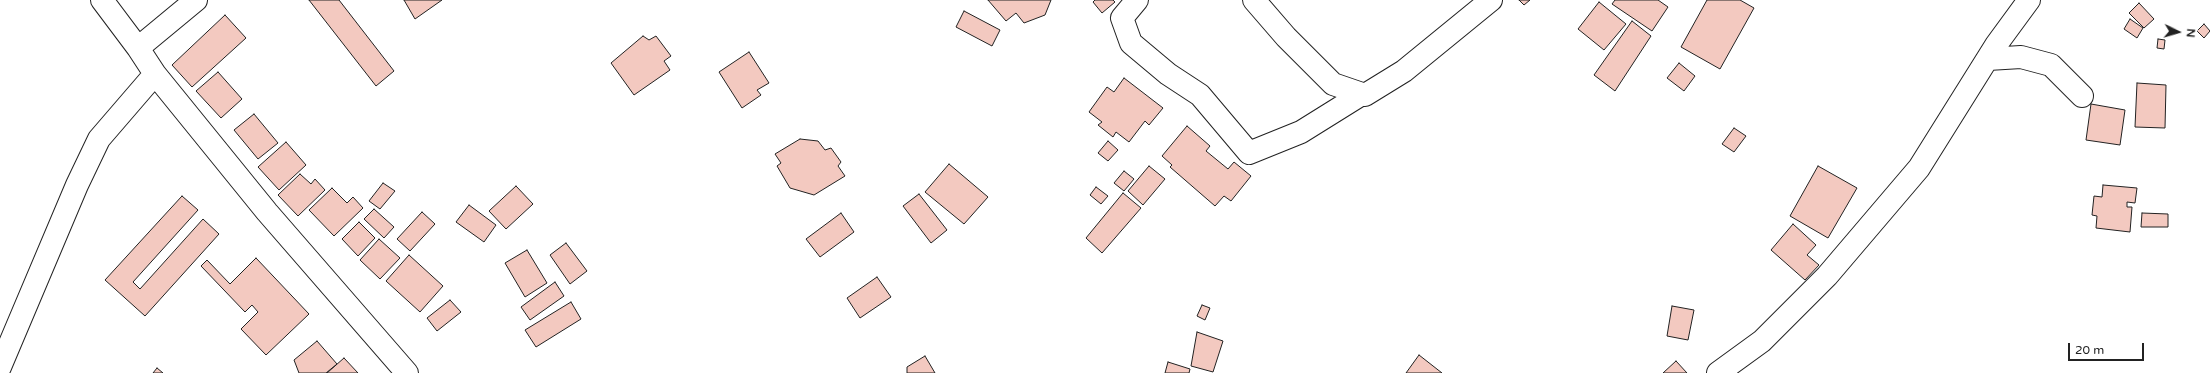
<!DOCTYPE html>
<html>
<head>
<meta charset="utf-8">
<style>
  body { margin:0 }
  #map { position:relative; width:2210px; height:373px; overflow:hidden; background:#fff; font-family:"Varela Round",sans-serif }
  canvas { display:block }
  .north { position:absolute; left:2158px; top:12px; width:40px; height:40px; -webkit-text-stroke:3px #fff; paint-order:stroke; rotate:95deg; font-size:11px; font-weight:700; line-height:16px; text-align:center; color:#222 }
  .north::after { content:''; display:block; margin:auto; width:14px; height:18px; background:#222; clip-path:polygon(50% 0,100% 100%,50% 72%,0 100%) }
  .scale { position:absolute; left:2068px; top:343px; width:76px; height:18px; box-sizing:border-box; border:2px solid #222; border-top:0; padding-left:5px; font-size:12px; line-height:14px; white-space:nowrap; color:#222; -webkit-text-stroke:3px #fff; paint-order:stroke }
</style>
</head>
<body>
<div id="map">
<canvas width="2210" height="373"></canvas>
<div class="north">N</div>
<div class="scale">20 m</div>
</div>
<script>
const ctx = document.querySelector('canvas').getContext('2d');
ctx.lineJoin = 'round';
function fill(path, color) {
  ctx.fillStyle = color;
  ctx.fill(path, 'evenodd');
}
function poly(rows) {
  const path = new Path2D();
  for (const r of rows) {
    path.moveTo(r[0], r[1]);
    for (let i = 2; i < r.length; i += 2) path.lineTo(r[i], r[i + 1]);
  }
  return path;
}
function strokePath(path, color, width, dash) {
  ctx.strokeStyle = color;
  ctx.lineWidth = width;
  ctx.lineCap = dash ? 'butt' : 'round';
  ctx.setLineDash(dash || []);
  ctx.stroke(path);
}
const building = poly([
  [309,0,339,0,394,71,376,86,309,0],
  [404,0,442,0,415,19,404,0],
  [988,0,1051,0,1045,15,1024,23,1016,13,1006,21,988,0],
  [1095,0,1113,0,1115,2,1102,13,1093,2,1095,0],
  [1519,0,1530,0,1524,5,1519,0],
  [1615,0,1658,0,1668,7,1652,31,1612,4,1615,0],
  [1707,0,1740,0,1754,8,1720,69,1681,47,1707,0],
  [1599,2,1626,24,1604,50,1578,29,1599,2],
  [2139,3,2154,19,2144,28,2129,13,2139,3],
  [964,11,1000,30,992,46,956,27,964,11],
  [225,15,246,38,192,87,172,65,225,15],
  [2130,19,2143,28,2137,38,2124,29,2130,19],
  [1632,21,1651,36,1615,91,1594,75,1632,21],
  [2204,24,2210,31,2204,38,2197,31,2204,24],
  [643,36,649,40,656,36,671,56,664,61,670,70,634,95,611,63,643,36],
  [2158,39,2165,40,2164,49,2157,48,2158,39],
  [749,52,769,83,757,90,761,95,742,108,719,72,749,52],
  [1679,63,1695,76,1684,91,1667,78,1679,63],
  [218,72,242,99,221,118,196,91,218,72],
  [1124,78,1163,108,1149,125,1145,121,1129,142,1116,132,1113,137,1098,125,1102,122,1089,112,1107,87,1114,92,1124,78],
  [2137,83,2166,85,2165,128,2135,127,2137,83],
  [2091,104,2125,110,2120,145,2086,140,2091,104],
  [254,114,278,143,258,159,234,130,254,114],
  [1187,126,1210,146,1206,151,1228,169,1234,162,1251,176,1231,201,1224,196,1215,206,1170,167,1172,165,1162,156,1187,126],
  [1734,128,1746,136,1734,152,1722,144,1734,128],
  [800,139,818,141,825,150,831,148,841,162,838,166,845,176,814,195,790,188,777,166,781,163,775,154,800,139],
  [1108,141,1118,150,1108,161,1098,153,1108,141],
  [286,142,306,165,279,190,258,167,286,142],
  [949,164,988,197,964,224,925,192,949,164],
  [1149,166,1165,179,1143,205,1128,191,1149,166],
  [1818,166,1857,188,1828,238,1790,216,1818,166],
  [1124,171,1134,179,1124,191,1114,183,1124,171],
  [300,174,311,184,315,179,325,190,298,216,278,195,300,174],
  [383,183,395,191,380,209,369,201,383,183],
  [2103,185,2137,188,2135,203,2127,202,2127,207,2132,207,2130,232,2096,228,2097,216,2092,215,2094,196,2102,197,2103,185],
  [516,186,533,204,506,229,489,211,516,186],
  [1096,187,1108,196,1101,204,1090,195,1096,187],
  [332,188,347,203,353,197,363,208,334,236,309,210,332,188],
  [1123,193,1141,208,1102,253,1086,238,1123,193],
  [919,194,947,230,931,243,903,206,919,194],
  [182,196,198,210,133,282,140,289,203,219,219,234,145,316,105,280,182,196],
  [469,205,496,225,484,242,456,222,469,205],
  [374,209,394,227,384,238,364,219,374,209],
  [422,212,435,224,410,251,397,239,422,212],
  [841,213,854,232,820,257,806,239,841,213],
  [2142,213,2168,214,2168,227,2141,227,2142,213],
  [359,222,375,238,358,256,342,239,359,222],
  [1793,224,1816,245,1807,255,1819,265,1805,280,1771,250,1793,224],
  [379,239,400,258,380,279,360,260,379,239],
  [566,243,587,271,570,284,550,255,566,243],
  [527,250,547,283,525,297,505,263,527,250],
  [409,255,443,286,420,312,386,281,409,255],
  [256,258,309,314,266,355,241,329,258,312,252,305,245,312,201,266,207,260,230,284,256,258],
  [877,277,891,297,860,318,847,298,877,277],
  [555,282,564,296,530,320,521,307,555,282],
  [450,300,461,312,437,331,427,318,450,300],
  [571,302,581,319,536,347,525,330,571,302],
  [1202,305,1210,308,1205,320,1197,316,1202,305],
  [1672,306,1694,310,1688,340,1667,336,1672,306],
  [1197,332,1223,341,1213,372,1191,366,1197,332],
  [317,341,337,364,326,373,299,373,294,360,317,341],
  [1419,355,1442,373,1406,373,1419,355],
  [925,356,935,373,907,373,907,367,925,356],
  [344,358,358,373,327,373,344,358],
  [1676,361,1687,373,1663,373,1676,361],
  [1168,362,1190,369,1189,373,1165,373,1168,362],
  [157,368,163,373,153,373,157,368]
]);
fill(building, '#f3c9c0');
strokePath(building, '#222', 1);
const minor = poly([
  [102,0,138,48,155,74,267,212,407,373],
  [1137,0,1122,18,1131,43,1168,74,1200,95,1249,153,1301,132,1362,94],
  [1254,0,1286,37,1333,84,1365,95,1404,71,1491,0],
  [138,48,196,0],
  [1988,59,2021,57,2051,65,2082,96],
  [0,367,77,185,99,139,155,74],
  [1718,373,1762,341,1827,276,1919,168,1996,45,2029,0]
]);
strokePath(minor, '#222', 24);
strokePath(minor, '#fff', 22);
</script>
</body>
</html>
